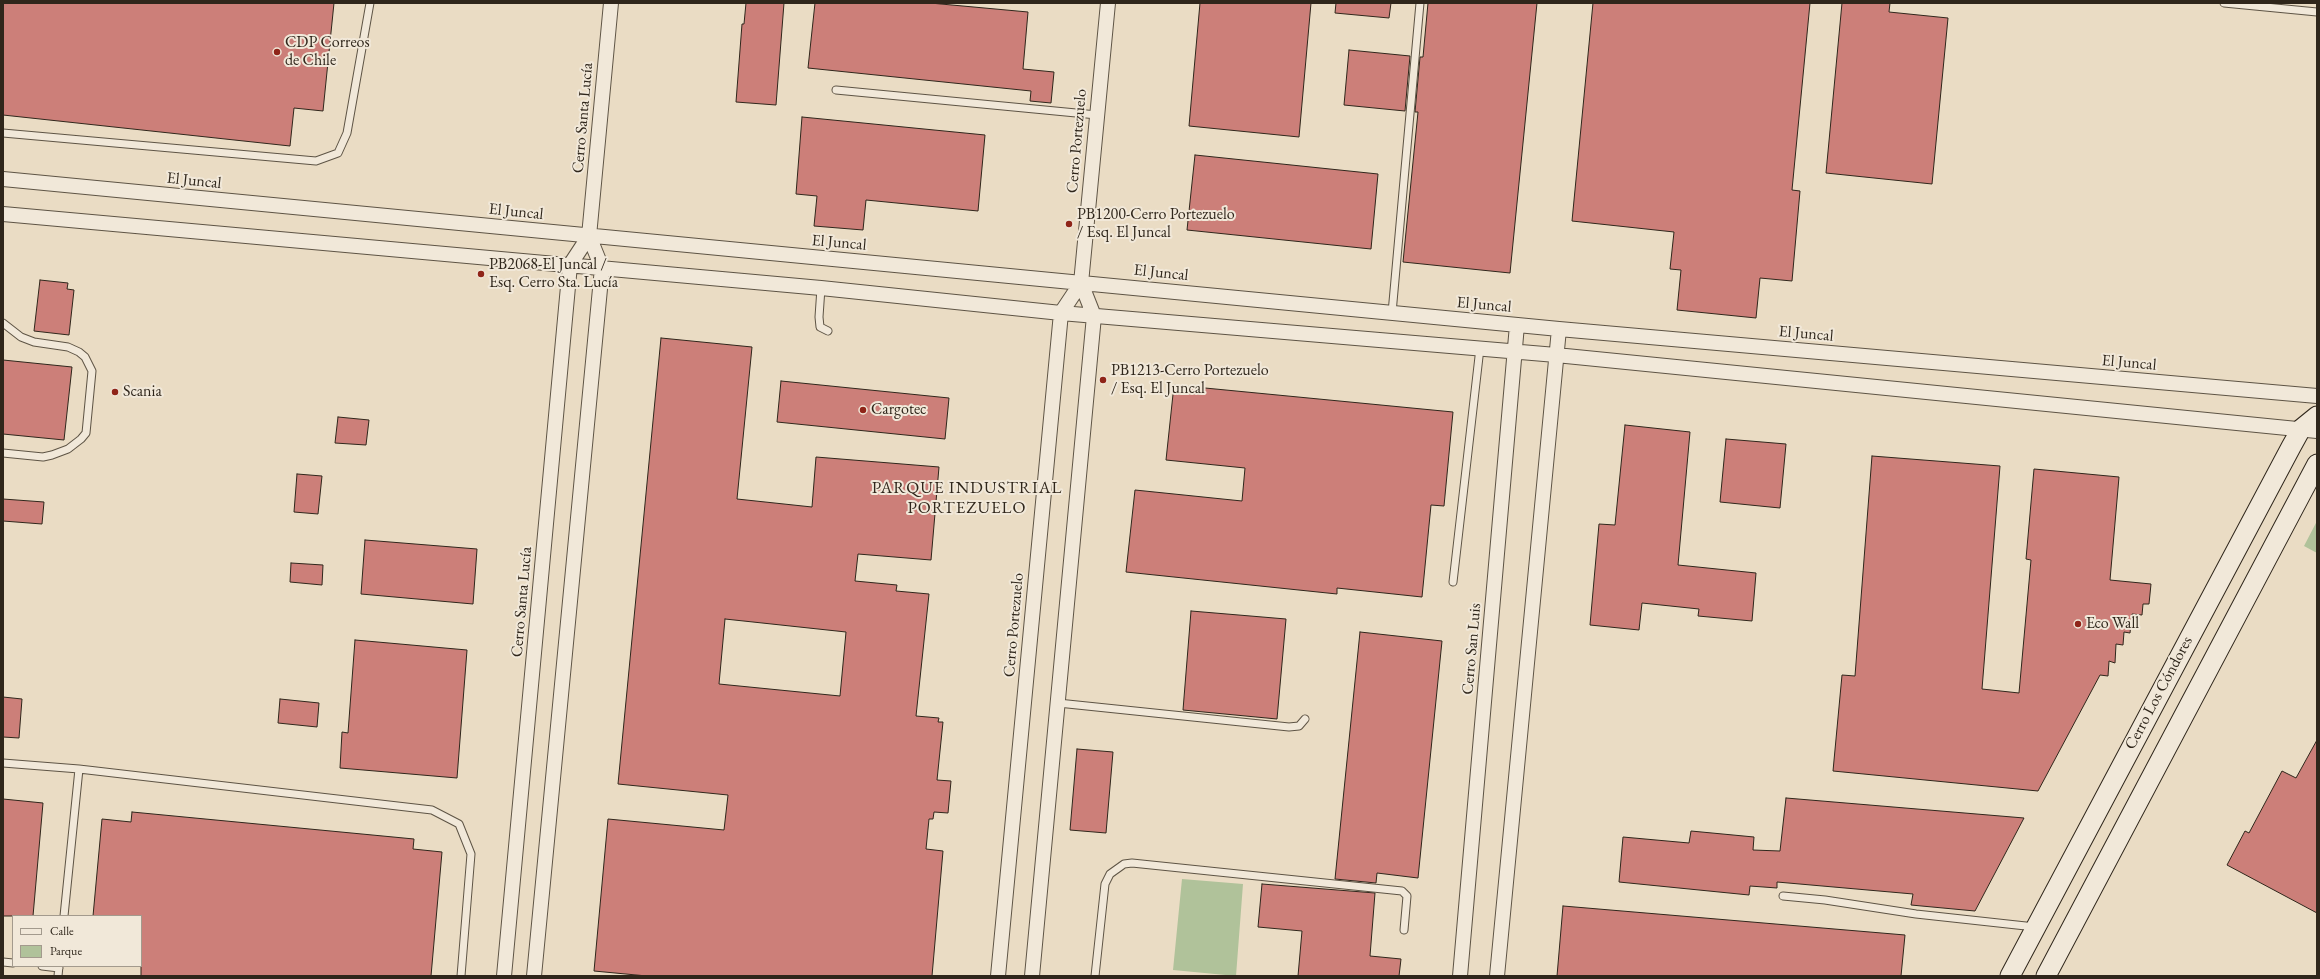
<!DOCTYPE html>
<html>
<head>
<meta charset="utf-8">
<style>
  body { margin:0 }
  #map { position:relative; width:2320px; height:979px; overflow:hidden; background:#eadcc4; font-family:"EB Garamond",serif }
  canvas { display:block }
  .frame { position:absolute; inset:0; border:4px solid #2f261b; pointer-events:none }
  .legend { position:absolute; left:12px; top:915px; width:130px; height:52px; box-sizing:border-box; background:#f1e8d9; border:1px solid #a39a8d; margin:0; padding:5px 7px; list-style:none; font-size:12px; color:#2f261b }
  .legend li { display:flex; align-items:center; gap:8px; height:20px }
  .legend b { width:20px; border:1px solid #a39a8d }
</style>
</head>
<body>
<div id="map">
<canvas width="2320" height="979"></canvas>
<div class="frame"></div>
<ul class="legend">
<li><b style="height:5px;background:#f1e8d9"></b>Calle</li>
<li><b style="height:11px;background:#b0c29a"></b>Parque</li>
</ul>
</div>
<script>
const ctx = document.querySelector('canvas').getContext('2d');
ctx.lineJoin = 'round';
function fill(path, color) {
  ctx.fillStyle = color;
  ctx.fill(path, 'evenodd');
}
function poly(rows) {
  const path = new Path2D();
  for (const r of rows) {
    path.moveTo(r[0], r[1]);
    for (let i = 2; i < r.length; i += 2) path.lineTo(r[i], r[i + 1]);
  }
  return path;
}
function strokePath(path, color, width, dash) {
  ctx.strokeStyle = color;
  ctx.lineWidth = width;
  ctx.lineCap = dash ? 'butt' : 'round';
  ctx.setLineDash(dash || []);
  ctx.stroke(path);
}
function write(font, color, halo, rows, align = 'center') {
  ctx.font = font + ' "EB Garamond",serif';
  ctx.lineWidth = 4;
  ctx.setLineDash([]);
  ctx.textBaseline = 'middle';
  ctx.strokeStyle = halo;
  ctx.fillStyle = color;
  for (const [text, x, y, turn = 0] of rows) {
    ctx.save();
    ctx.translate(x, y);
    ctx.rotate((+turn || 0) * Math.PI / 180);
    ctx.textAlign = isNaN(turn) ? turn : align;
    if (halo) ctx.strokeText(text, 0, 0);
    ctx.fillText(text, 0, 0);
    ctx.restore();
  }
}
fill(poly([
  [2317,521,2317,553,2304,546],
  [1182,879,1243,884,1236,976,1173,970]
]), '#b0c29a');
const building = poly([
  [3,3,334,3,323,111,294,108,290,146,3,115,3,3],
  [746,3,784,3,776,105,736,102,742,24,744,24,746,3],
  [815,3,930,3,1028,12,1023,69,1054,72,1051,103,1030,101,1031,91,808,68,815,3],
  [1200,3,1311,3,1299,137,1189,126,1200,3],
  [1336,3,1391,3,1389,18,1335,13,1336,3],
  [1428,3,1537,3,1510,273,1403,262,1418,112,1415,112,1420,57,1423,57,1428,3],
  [1593,3,1810,3,1792,190,1800,191,1792,281,1760,278,1756,318,1677,310,1681,270,1670,269,1674,232,1572,221,1593,3],
  [1842,3,1890,3,1889,12,1948,18,1932,184,1826,173,1842,3],
  [1349,50,1410,56,1405,111,1344,105,1349,50],
  [802,117,985,135,978,211,866,200,863,230,814,226,817,196,796,194,802,117],
  [1195,155,1378,174,1371,249,1187,230,1195,155],
  [40,280,68,283,67,289,74,290,69,335,34,331,40,280],
  [661,338,752,347,737,499,812,507,816,457,939,467,931,560,858,554,855,581,897,585,896,591,929,594,916,716,939,718,938,722,943,722,937,780,951,781,948,813,934,812,933,819,929,819,926,849,943,851,932,976,647,976,594,971,608,819,724,830,728,795,618,784,661,338],
  [725,619,846,632,840,696,719,684,725,619],
  [3,360,72,367,64,440,3,434,3,360],
  [781,381,949,398,945,439,777,422,781,381],
  [1174,385,1453,412,1444,506,1431,505,1422,597,1337,588,1337,594,1126,572,1135,490,1242,501,1245,468,1166,460,1174,385],
  [338,417,369,420,366,445,335,443,338,417],
  [1625,425,1690,432,1678,565,1756,573,1752,621,1698,616,1699,609,1642,603,1639,630,1590,625,1599,524,1615,525,1625,425],
  [1726,439,1786,444,1780,508,1720,502,1726,439],
  [1872,456,2000,466,1982,689,2019,693,2031,560,2026,559,2034,469,2119,477,2110,580,2151,584,2149,604,2143,604,2142,615,2132,614,2130,633,2124,632,2123,645,2116,644,2115,663,2109,661,2108,676,2100,675,2038,791,1833,771,1842,675,1855,676,1872,456],
  [297,474,322,476,318,514,294,512,297,474],
  [3,499,44,502,42,524,3,521,3,499],
  [365,540,477,549,473,604,361,594,365,540],
  [291,563,323,565,322,585,290,582,291,563],
  [1191,611,1286,619,1277,719,1183,710,1191,611],
  [1360,632,1442,641,1418,878,1377,873,1376,883,1335,879,1360,632],
  [355,640,467,650,457,778,340,768,342,732,348,733,355,640],
  [3,697,22,699,19,738,3,737,3,697],
  [280,699,319,703,317,727,278,723,280,699],
  [2317,740,2317,913,2227,865,2245,831,2249,833,2282,771,2296,778,2317,740],
  [1077,749,1113,752,1106,833,1070,830,1077,749],
  [1786,798,2024,818,1975,911,1911,905,1913,894,1777,882,1777,888,1750,886,1749,895,1619,882,1623,837,1689,843,1691,831,1754,837,1753,850,1780,851,1786,798],
  [3,799,43,803,33,916,3,916,3,799],
  [132,812,414,839,413,849,442,852,431,976,141,976,141,916,93,916,102,819,131,822,132,812],
  [1262,884,1375,893,1370,956,1401,959,1399,976,1298,976,1302,931,1258,927,1262,884],
  [1563,906,1905,935,1901,976,1557,976,1563,906]
]);
fill(building, '#cc7f79');
strokePath(building, '#2f261b', 1);
const lane = poly([
  [2224,3,2317,12],
  [836,90,1097,115],
  [3,133,316,161,338,153,347,133,370,3],
  [821,288,819,317,820,327,828,331],
  [1392,313,1420,3],
  [3,323,21,337,34,342,68,347,79,352,85,357,92,371,86,433,81,439,68,449,52,455,43,457,3,453],
  [1453,582,1480,348],
  [1058,703,1289,727,1299,726,1305,719],
  [3,763,79,769,432,810,459,824,471,854,461,976],
  [1783,896,1825,900,1916,914,2035,927],
  [64,916,79,769],
  [3,962,13,963],
  [42,966,59,968],
  [58,976,59,966],
  [1095,976,1105,884,1110,874,1124,864,1132,863,1402,891,1407,896,1404,930]
]);
const street = poly([
  [3,179,1559,329,2317,396],
  [3,214,821,288,1061,313,1556,355,2317,431],
  [504,976,570,265,589,236],
  [534,976,602,268,589,236,611,3],
  [998,976,1061,313,1081,283],
  [1032,976,1094,316,1081,283,1108,3],
  [1460,976,1517,325],
  [1497,976,1559,329]
]);
const secondary = poly([
  [2010,976,2291,447,2301,429,2317,416],
  [2046,976,2317,464]
]);
strokePath(lane, '#5e5445', 9);
strokePath(street, '#5e5445', 16);
strokePath(secondary, '#2f261b', 21);
strokePath(lane, '#f1e8d9', 7);
strokePath(street, '#f1e8d9', 14);
strokePath(secondary, '#f1e8d9', 19);
for (const [x, y, r, color] of [
  [277,52,4,"#8f2418"],
  [1069,224,4,"#8f2418"],
  [481,274,4,"#8f2418"],
  [1103,380,4,"#8f2418"],
  [115,392,4,"#8f2418"],
  [863,410,4,"#8f2418"],
  [2078,624,4,"#8f2418"]
]) {
  const dot = new Path2D();
  dot.arc(x, y, r, 0, 2 * Math.PI);
  ctx.fillStyle = color;
  ctx.fill(dot);
  strokePath(dot, '#f1e8d9', 1.5);
}
write('16px', '#2f261b', '#f1e8d9', [
  ["CDP Correos",285,43],
  ["de Chile",285,61],
  ["PB1200-Cerro Portezuelo",1077,215],
  ["/ Esq. El Juncal",1077,233],
  ["PB2068-El Juncal /",489,265],
  ["Esq. Cerro Sta. Lucía",489,283],
  ["PB1213-Cerro Portezuelo",1111,371],
  ["/ Esq. El Juncal",1111,389],
  ["Scania",123,392],
  ["Cargotec",871,410],
  ["Eco Wall",2086,624]
], 'left');
write('16px', '#2f261b', '#f1e8d9', [
  ["Cerro Santa Lucía",583,118,-85],
  ["Cerro Portezuelo",1077,141,-85],
  ["El Juncal",194,181,6],
  ["El Juncal",516,212,6],
  ["El Juncal",839,243,5],
  ["El Juncal",1161,273,6],
  ["El Juncal",1484,305,5],
  ["El Juncal",1806,334,5],
  ["El Juncal",2129,363,5],
  ["Cerro Santa Lucía",522,602,-85],
  ["Cerro Portezuelo",1014,625,-85],
  ["Cerro San Luis",1472,649,-85],
  ["Cerro Los Cóndores",2159,693,-62]
]);
ctx.letterSpacing = '1px';
write('17px', '#2f261b', '#f1e8d9', [
  ["PARQUE INDUSTRIAL",967,488],
  ["PORTEZUELO",967,508]
]);
ctx.letterSpacing = '0px';
</script>
</body>
</html>
